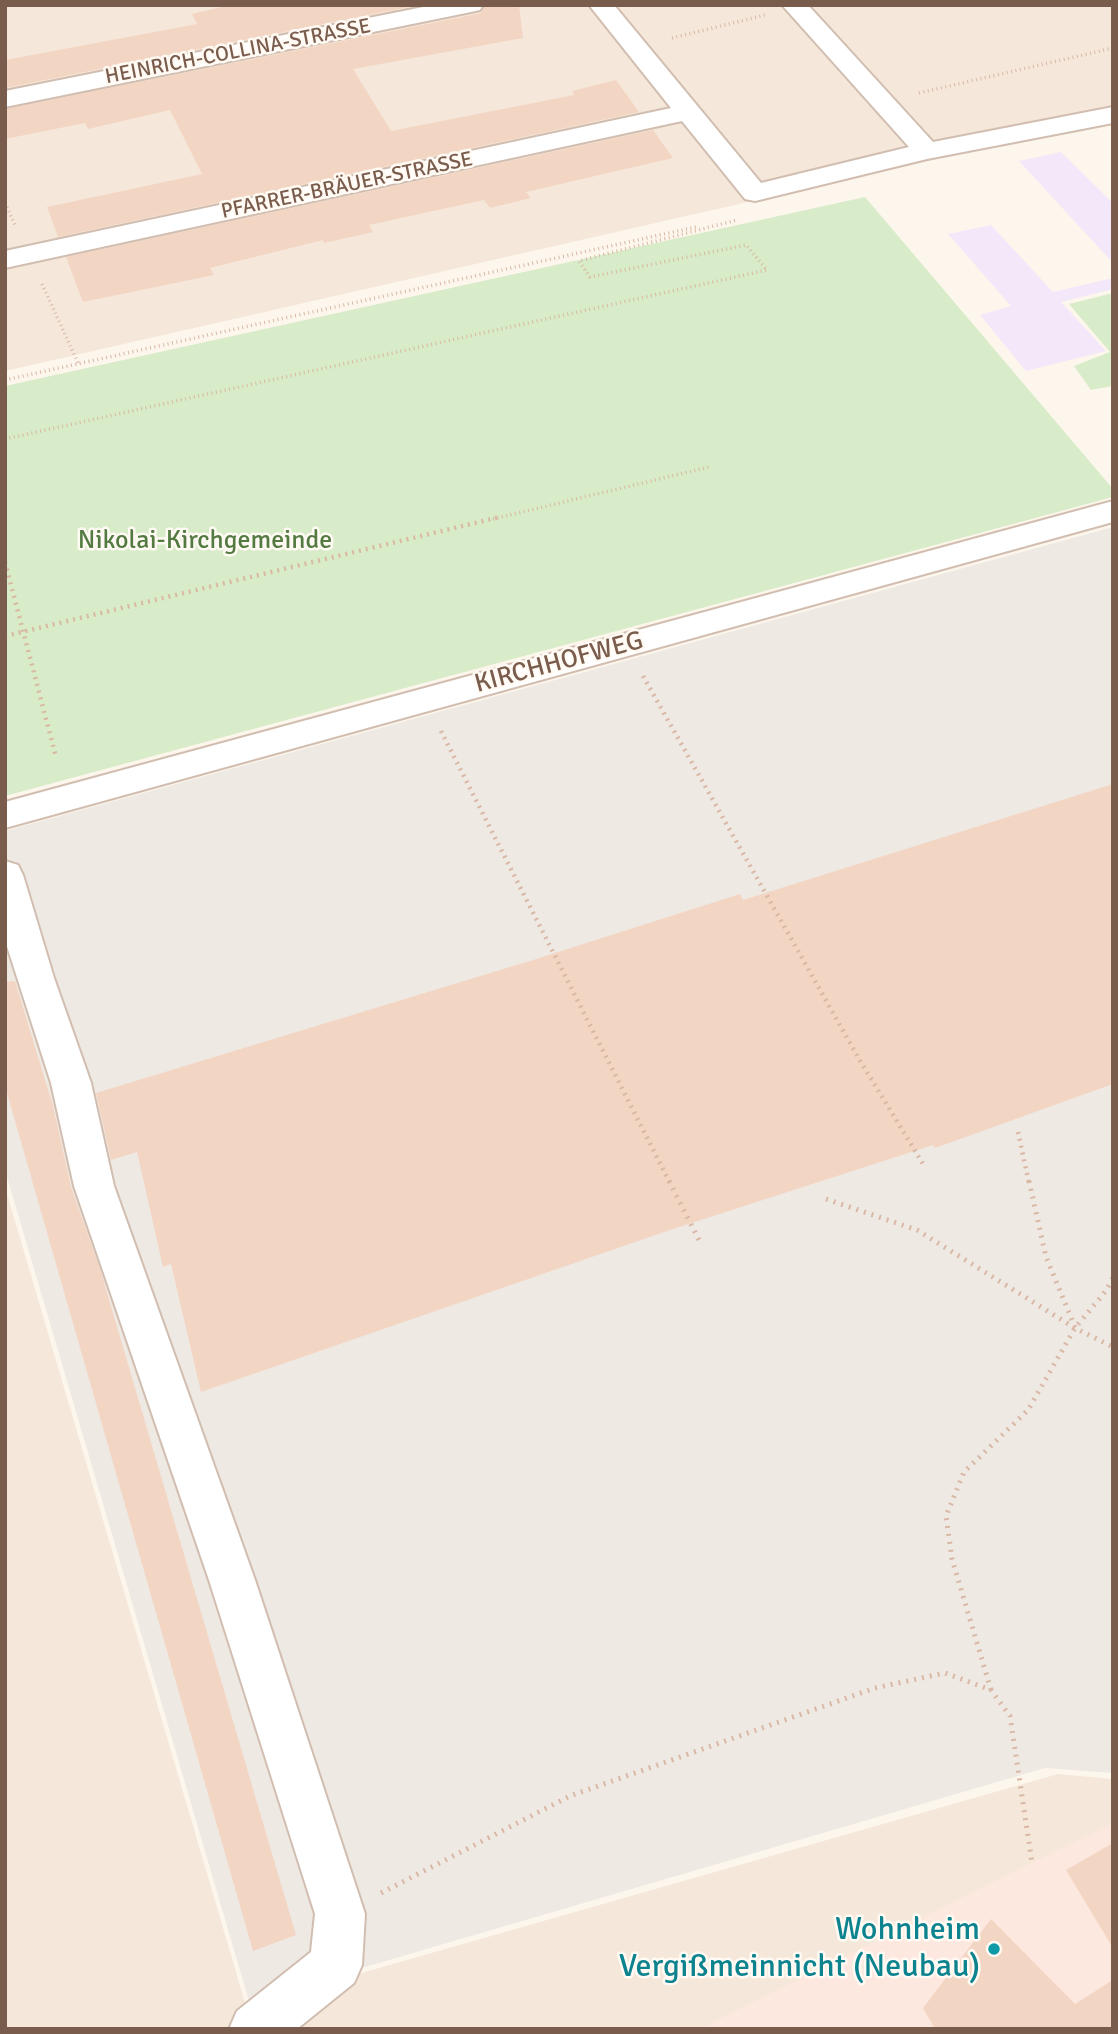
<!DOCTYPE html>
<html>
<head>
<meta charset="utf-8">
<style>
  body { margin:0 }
  #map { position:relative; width:1118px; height:2034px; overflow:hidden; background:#fdf6ec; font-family:Signika,sans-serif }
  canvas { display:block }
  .frame { position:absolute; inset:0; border:7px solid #7a5c4d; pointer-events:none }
</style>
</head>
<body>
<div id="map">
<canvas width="1118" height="2034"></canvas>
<div class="frame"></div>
</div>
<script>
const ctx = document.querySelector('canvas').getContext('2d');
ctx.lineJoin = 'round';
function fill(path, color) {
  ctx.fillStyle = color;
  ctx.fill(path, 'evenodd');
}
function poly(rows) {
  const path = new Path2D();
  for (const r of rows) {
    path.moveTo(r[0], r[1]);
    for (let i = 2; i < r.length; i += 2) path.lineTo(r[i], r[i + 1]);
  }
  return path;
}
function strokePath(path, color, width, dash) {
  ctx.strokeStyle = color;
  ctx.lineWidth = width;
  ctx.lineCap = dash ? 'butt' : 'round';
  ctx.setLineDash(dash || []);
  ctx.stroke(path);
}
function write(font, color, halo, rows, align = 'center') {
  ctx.font = font + ' Signika,sans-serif';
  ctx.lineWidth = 5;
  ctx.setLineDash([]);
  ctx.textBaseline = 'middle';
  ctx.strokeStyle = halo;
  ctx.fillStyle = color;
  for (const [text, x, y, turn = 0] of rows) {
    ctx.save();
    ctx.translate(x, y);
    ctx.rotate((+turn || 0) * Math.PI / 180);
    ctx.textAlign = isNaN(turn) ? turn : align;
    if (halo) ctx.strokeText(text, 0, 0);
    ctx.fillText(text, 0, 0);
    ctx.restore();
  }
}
fill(poly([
  [5,5,1113,5,1113,119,5,371],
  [5,1187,246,2006,1058,1774,1113,1779,1113,2029,5,2029]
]), '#f5e8da');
fill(poly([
  [1113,1823,1113,2029,700,2029,1032,1863]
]), '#fde8e0');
fill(poly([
  [1113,527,1113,1773,1045,1768,249,2001,5,1170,5,831]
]), '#efe9e4');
fill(poly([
  [1061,152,1113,203,1113,263,1019,161],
  [991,225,1053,292,1113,278,1113,289,1061,302,1106,351,1026,371,980,315,1011,306,948,234]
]), '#f3e8fa');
fill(poly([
  [865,197,1113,489,1113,497,5,796,5,386],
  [1113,293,1113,386,1091,390,1074,366,1110,352,1069,304]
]), '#d8ecc9');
fill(poly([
  [230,5,418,5,5,88,5,60,197,24,192,14],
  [485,5,519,5,523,38,353,69,391,131,574,95,572,91,616,80,639,112,58,237,47,207,202,174,170,110,88,129,85,123,5,139,5,109,472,15,481,13],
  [653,130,673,158,526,192,531,198,490,208,484,200,369,225,373,232,324,243,323,240,210,268,214,275,83,302,66,257],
  [1113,784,1113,1084,935,1148,933,1145,670,1230,201,1392,171,1264,163,1267,137,1152,111,1160,96,1093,533,960,740,894,743,900],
  [15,981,53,1106,71,1187,100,1269,296,1935,253,1951,5,1086,5,982],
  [1113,1843,1113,1948,1066,1870],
  [991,1919,1075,2004,1113,1980,1113,2029,935,2029,923,2008]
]), '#f3d5c3');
const minor = poly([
  [433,5,483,5,480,10,471,12,5,107,5,91,433,5],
  [589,5,614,5,761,183,909,147,782,5,808,5,933,142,1113,107,1113,123,927,159,755,201,745,199,682,121,5,268,5,251,671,108,589,5],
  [1113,501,1113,522,5,828,5,802,1113,501],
  [5,861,18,865,23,875,54,978,91,1083,114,1186,255,1580,365,1914,362,1965,354,1983,297,2029,229,2029,237,2011,311,1952,315,1914,209,1580,74,1186,51,1083,5,940,5,861]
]);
strokePath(minor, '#d1beb0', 4);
strokePath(poly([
  [672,38,765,15],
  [919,93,1113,48],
  [5,203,15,225],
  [42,284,78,363],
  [5,380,696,227],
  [5,439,767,270,746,245,590,277,579,261,737,220],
  [493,519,709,467]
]), '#d9b8a5', 3.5, [1, 3.5]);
strokePath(poly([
  [5,562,56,757],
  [5,636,500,517],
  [643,676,859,1059,923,1164],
  [441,731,670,1183],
  [1018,1132,1029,1183]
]), '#d9b8a5', 4.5, [2, 5]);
strokePath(poly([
  [669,1181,700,1242],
  [1029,1181,1046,1257,1075,1327],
  [826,1199,917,1230,1075,1328,1113,1347],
  [991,1690,952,1559,946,1516,964,1472,1028,1410,1075,1328,1105,1292,1113,1278],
  [381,1893,570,1796,875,1688,945,1673,991,1690,1010,1716,1032,1863]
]), '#d9b8a5', 5, [2, 6]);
fill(minor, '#fff');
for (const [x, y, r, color] of [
  [994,1949,7,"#0f9aa8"]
]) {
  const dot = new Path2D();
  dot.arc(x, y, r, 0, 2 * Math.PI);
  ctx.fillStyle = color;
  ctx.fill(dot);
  strokePath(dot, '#fffaf3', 2.5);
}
write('21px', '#7a5c4d', '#fffaf3', [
  ["HEINRICH-COLLINA-STRASSE",238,52,-11],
  ["PFARRER-BRÄUER-STRASSE",347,186,-12]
]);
write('26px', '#537a41', '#fffaf3', [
  ["Nikolai-Kirchgemeinde",205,541]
]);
write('26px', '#7a5c4d', '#fffaf3', [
  ["KIRCHHOFWEG",559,663,-15]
]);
write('32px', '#0d838f', '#fffaf3', [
  ["Wohnheim",980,1931],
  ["Vergißmeinnicht (Neubau)",980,1968]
], 'right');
</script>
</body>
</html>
